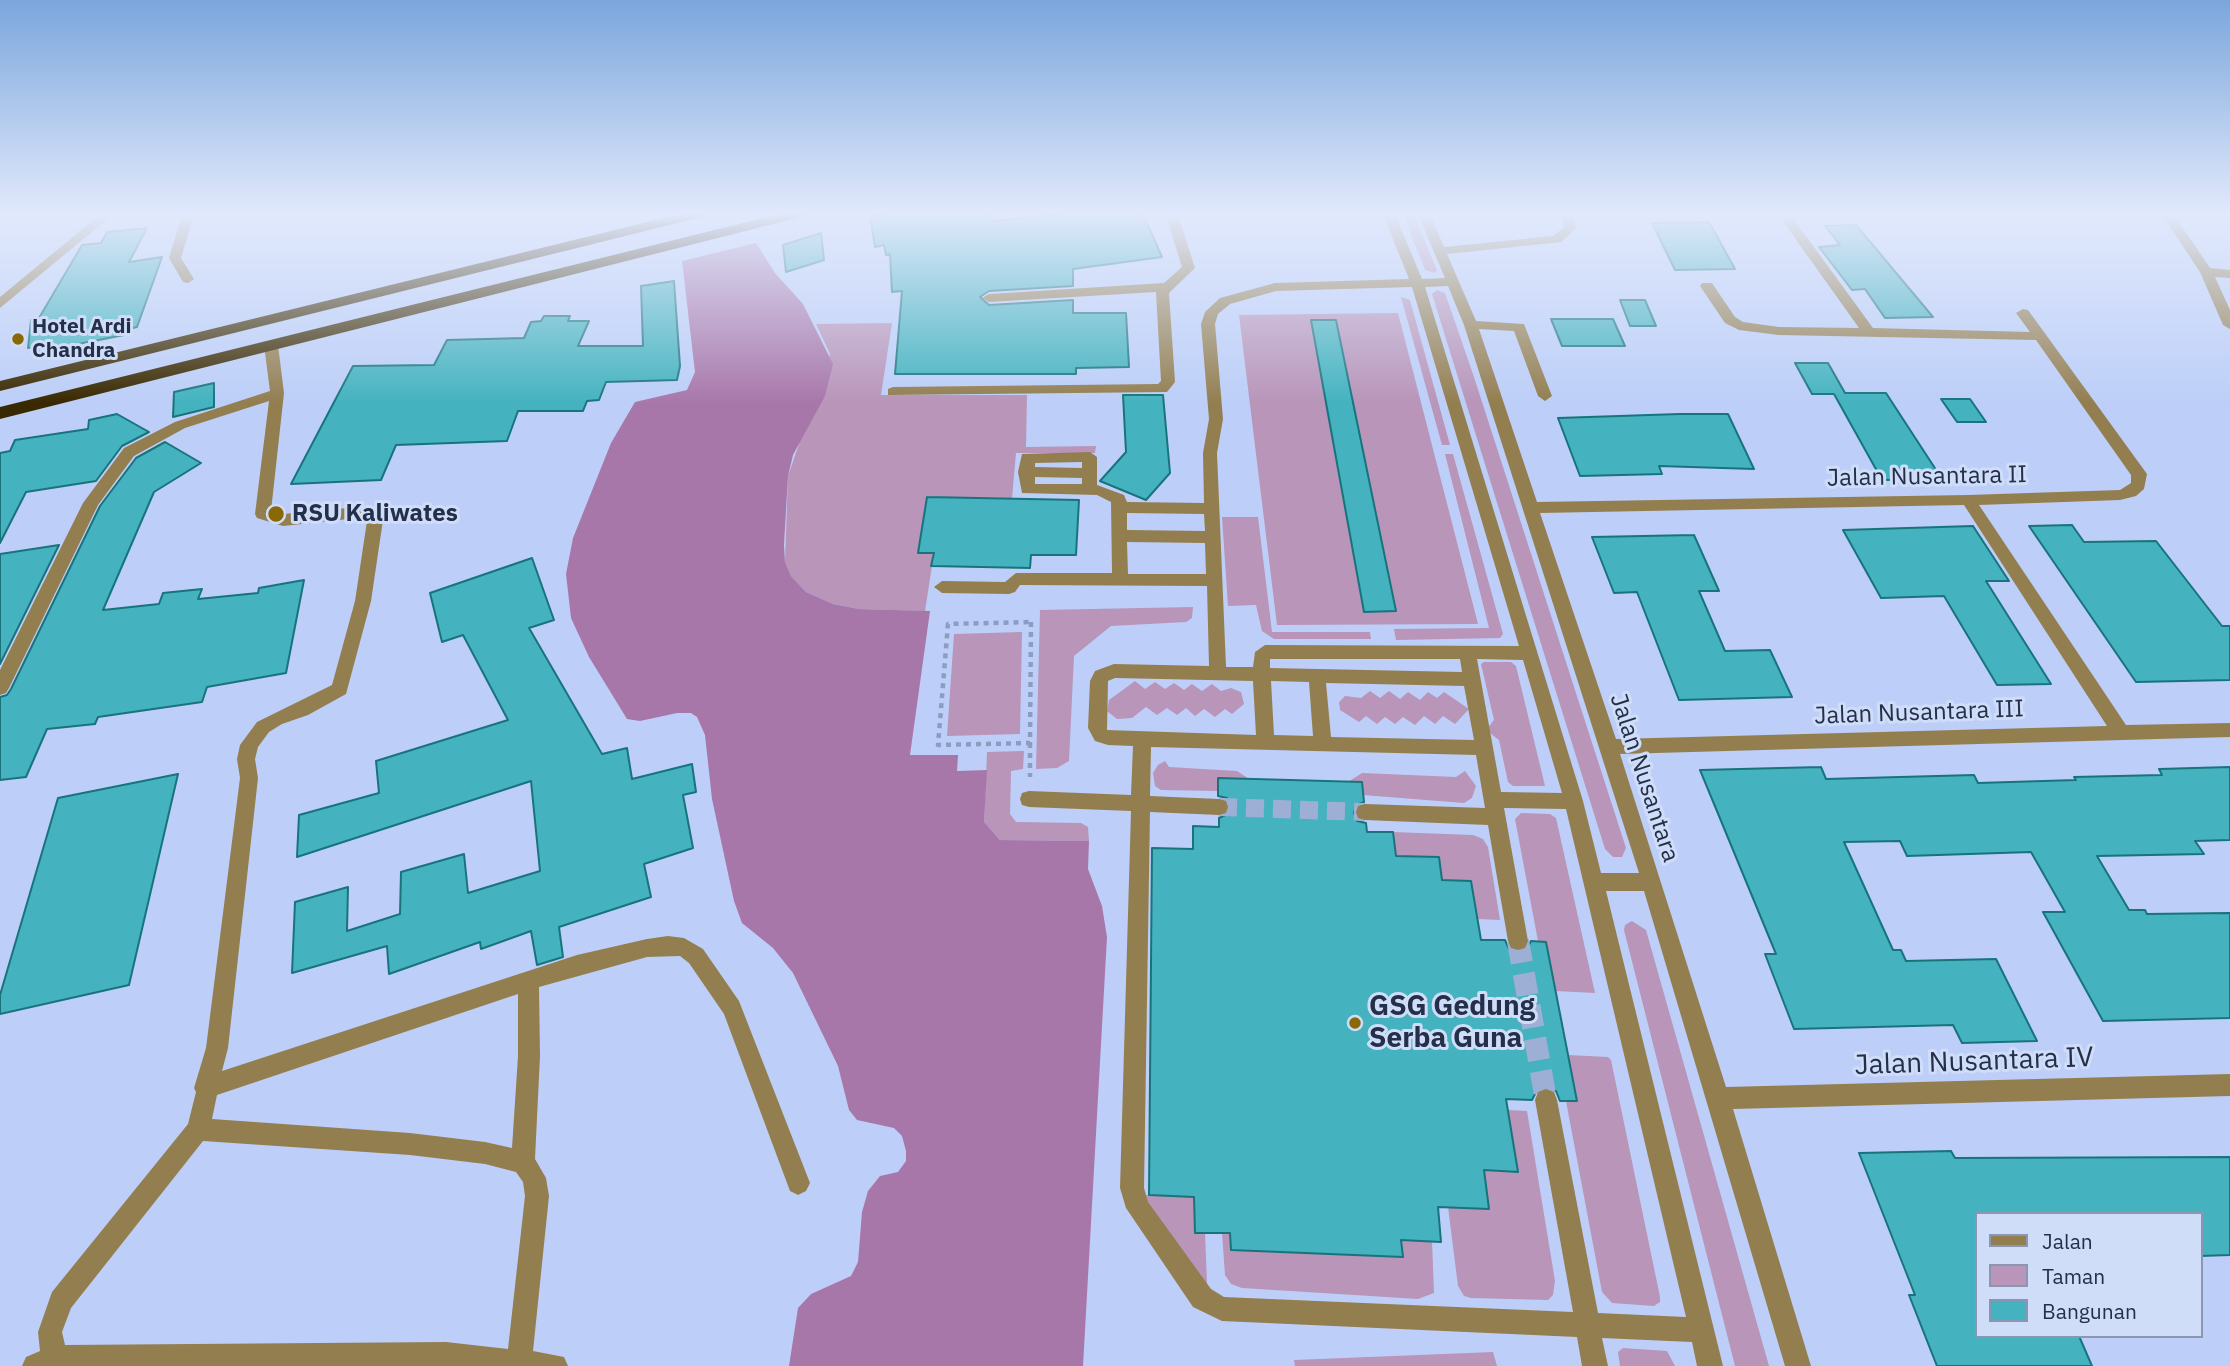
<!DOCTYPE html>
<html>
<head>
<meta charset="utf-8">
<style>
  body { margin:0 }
  #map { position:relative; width:2230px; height:1366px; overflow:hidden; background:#bdcff8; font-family:"IBM Plex Sans",sans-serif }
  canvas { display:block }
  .legend { position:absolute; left:1975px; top:1212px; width:228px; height:126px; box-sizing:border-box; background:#d0ddf8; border:2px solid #8b97b2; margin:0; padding:9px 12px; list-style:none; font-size:21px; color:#242f49 }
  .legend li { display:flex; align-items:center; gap:14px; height:35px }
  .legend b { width:35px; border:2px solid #8b97b2 }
</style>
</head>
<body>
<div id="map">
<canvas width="2230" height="1366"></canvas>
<ul class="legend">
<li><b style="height:9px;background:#937e50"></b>Jalan</li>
<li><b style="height:19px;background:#b895b9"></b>Taman</li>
<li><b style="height:19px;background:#44b3bf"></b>Bangunan</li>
</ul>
</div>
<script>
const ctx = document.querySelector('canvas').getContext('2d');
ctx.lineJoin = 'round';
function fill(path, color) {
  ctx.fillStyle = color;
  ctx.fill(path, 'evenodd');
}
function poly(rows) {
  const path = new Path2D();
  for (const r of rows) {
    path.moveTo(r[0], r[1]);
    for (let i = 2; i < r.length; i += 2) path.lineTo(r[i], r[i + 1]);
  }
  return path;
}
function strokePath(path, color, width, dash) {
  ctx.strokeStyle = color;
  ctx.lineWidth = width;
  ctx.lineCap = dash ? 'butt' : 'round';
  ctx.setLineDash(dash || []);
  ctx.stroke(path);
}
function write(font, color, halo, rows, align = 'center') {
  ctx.font = font + ' "IBM Plex Sans",sans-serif';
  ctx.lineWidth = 6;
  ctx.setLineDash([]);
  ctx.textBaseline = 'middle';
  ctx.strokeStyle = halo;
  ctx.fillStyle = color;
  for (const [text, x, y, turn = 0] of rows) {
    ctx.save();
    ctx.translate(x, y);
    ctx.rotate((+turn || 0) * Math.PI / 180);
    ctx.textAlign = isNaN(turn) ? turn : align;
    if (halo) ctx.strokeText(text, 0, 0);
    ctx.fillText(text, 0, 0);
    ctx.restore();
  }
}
fill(poly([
  [1402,212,1412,212,1437,270,1435,273,1425,270],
  [1437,290,1445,293,1473,374,1626,848,1622,857,1613,857,1605,849,1432,294],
  [1401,297,1410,300,1450,445,1442,445],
  [1398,313,1478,624,1277,625,1239,315],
  [892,323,881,395,1027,395,1026,447,1096,446,1095,453,1016,453,1012,498,927,497,918,553,934,553,925,611,859,609,833,604,806,592,791,576,785,562,788,476,830,354,816,324],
  [1445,454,1453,454,1503,634,1500,638,1396,640,1394,629,1489,628],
  [1222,517,1258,517,1272,632,1370,632,1371,639,1274,639,1262,631,1256,605,1228,606],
  [1193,607,1192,618,1186,622,1111,626,1074,656,1069,761,1057,768,1036,769,1040,610],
  [1022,632,1020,734,947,736,954,634],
  [1484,662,1511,662,1516,666,1545,786,1513,786,1508,782,1499,740,1486,730,1494,720,1481,664],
  [1135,681,1145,689,1155,682,1165,689,1174,683,1184,690,1192,684,1202,691,1212,684,1221,691,1231,688,1241,692,1244,704,1232,714,1225,709,1215,717,1204,709,1195,716,1186,708,1177,715,1167,708,1157,715,1146,707,1132,718,1117,719,1107,711,1109,700],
  [1370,691,1380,698,1389,691,1400,699,1408,692,1420,700,1428,692,1437,698,1444,692,1469,709,1455,724,1443,716,1435,724,1424,716,1415,725,1403,717,1395,724,1385,717,1377,724,1366,716,1359,722,1340,710,1339,702,1345,696,1361,698],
  [1024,751,1023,769,1011,771,1010,814,1016,822,1081,823,1088,827,1089,841,1000,840,984,822,987,752],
  [1165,761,1169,767,1237,771,1249,779,1219,778,1218,791,1161,790,1155,786,1153,773,1158,765],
  [1465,771,1476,786,1472,798,1464,803,1363,795,1348,782,1362,773,1456,777],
  [1521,813,1550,814,1556,818,1595,993,1555,991,1546,942,1538,941,1515,819],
  [1393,832,1473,835,1483,839,1488,847,1500,920,1478,919,1471,881,1442,880,1439,857,1396,856],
  [1632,921,1646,930,1769,1366,1735,1366,1624,930,1625,925],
  [1568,1055,1608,1057,1611,1060,1660,1297,1660,1302,1654,1306,1612,1303,1602,1292,1566,1101,1577,1101],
  [1508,1110,1527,1111,1555,1281,1553,1295,1548,1300,1471,1298,1464,1296,1458,1286,1448,1207,1489,1208,1484,1170,1518,1171],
  [1144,1195,1194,1197,1195,1232,1205,1233,1207,1283,1204,1283,1155,1220],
  [1222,1233,1230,1234,1231,1250,1402,1257,1401,1240,1432,1241,1434,1293,1418,1299,1242,1288,1231,1284,1225,1275],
  [1623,1348,1667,1351,1675,1366,1620,1366,1618,1352],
  [1493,1352,1497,1366,1295,1366,1294,1360]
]), '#b895b9');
fill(poly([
  [756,243,775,273,803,304,833,364,825,396,793,455,788,476,784,545,785,562,791,576,806,592,833,604,859,609,930,611,910,755,958,755,957,771,987,770,984,822,1000,840,1089,841,1088,869,1102,906,1107,937,1083,1366,789,1366,798,1308,811,1294,851,1276,858,1262,862,1212,868,1191,880,1176,898,1172,906,1161,906,1151,902,1136,894,1128,857,1120,849,1110,838,1066,793,973,773,948,742,923,734,901,712,799,705,735,697,717,691,713,677,713,640,721,627,719,589,657,571,618,566,574,573,538,611,443,635,402,687,390,695,372,682,261]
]), '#a877aa');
const building = poly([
  [901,212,990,212,993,221,1075,212,1142,212,1162,257,1073,269,1073,286,989,291,980,297,989,305,1073,300,1073,313,1126,313,1129,367,1076,368,1076,374,895,374,902,291,892,292,890,254,886,255,884,245,875,247,870,215,901,212],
  [1709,222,1735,269,1675,270,1652,223,1709,222],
  [1856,225,1933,317,1885,318,1865,289,1852,290,1819,247,1840,245,1825,226,1856,225],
  [147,228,129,262,162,257,137,327,125,330,124,335,33,353,33,347,28,348,31,320,39,318,82,245,101,243,107,232,147,228],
  [821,233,824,260,786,272,783,245,821,233],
  [674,281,680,366,677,380,606,382,599,400,587,401,583,411,518,411,507,441,396,445,381,480,291,484,353,366,434,365,447,340,524,338,531,322,541,321,544,316,570,316,568,321,589,321,578,346,643,346,641,286,674,281],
  [1620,300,1645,300,1656,326,1630,326,1620,300],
  [1551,319,1613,319,1625,346,1562,346,1551,319],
  [1311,320,1336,320,1396,611,1364,612,1311,320],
  [1795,363,1828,363,1845,393,1886,393,1942,479,1882,480,1834,394,1812,394,1795,363],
  [214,383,214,407,173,417,174,392,214,383],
  [1123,395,1163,395,1170,473,1146,500,1100,481,1126,452,1123,395],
  [1941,399,1970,399,1986,422,1957,422,1941,399],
  [117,414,149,432,122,446,96,481,26,492,0,543,0,453,10,451,15,440,88,429,89,420,117,414],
  [1680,414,1728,414,1754,469,1659,466,1662,474,1580,476,1558,418,1680,414],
  [165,442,201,463,154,492,103,610,159,604,163,593,202,589,198,599,258,593,259,588,304,580,286,673,207,687,202,702,98,717,95,724,47,729,26,777,0,780,0,697,7,695,11,689,100,506,136,458,165,442],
  [927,497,1079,500,1076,555,1031,555,1030,568,931,566,934,553,918,553,927,497],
  [2072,525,2084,542,2156,541,2222,626,2230,626,2230,680,2136,682,2029,526,2072,525],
  [1973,526,2009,581,1986,581,2051,684,1997,685,1944,596,1881,598,1843,530,1973,526],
  [1694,535,1719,591,1699,591,1725,651,1770,650,1792,697,1679,700,1637,592,1614,593,1592,537,1694,535],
  [59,545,0,664,0,554,59,545],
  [532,558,554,620,529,628,602,754,627,748,632,779,692,764,696,792,683,795,693,848,644,864,651,897,559,927,563,957,537,965,531,931,481,949,480,942,389,974,387,946,292,973,295,902,348,887,347,931,400,914,401,872,464,854,468,893,540,871,531,781,297,857,299,815,379,793,376,761,508,720,463,635,442,642,430,593,532,558],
  [1821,767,1826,779,1974,775,1978,783,2076,780,2074,777,2162,775,2159,769,2230,767,2230,840,2195,841,2204,854,2097,856,2129,910,2145,910,2147,914,2230,913,2230,1018,2103,1021,2043,912,2065,912,2031,852,1907,856,1900,841,1844,842,1893,950,1901,950,1906,961,1996,959,2037,1041,1962,1043,1953,1025,1794,1029,1765,954,1776,954,1700,770,1821,767],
  [178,774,129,985,0,1014,0,995,58,798,178,774],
  [1218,778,1362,782,1364,802,1356,805,1354,813,1357,821,1366,823,1367,832,1393,832,1396,856,1439,857,1442,880,1471,881,1481,940,1505,940,1509,949,1517,953,1526,951,1531,941,1546,942,1577,1101,1560,1101,1556,1091,1547,1087,1537,1090,1532,1100,1506,1099,1518,1172,1484,1170,1489,1209,1438,1207,1441,1242,1401,1240,1403,1257,1231,1250,1230,1233,1195,1233,1194,1197,1149,1195,1152,848,1193,849,1193,826,1219,827,1219,818,1228,814,1230,806,1227,798,1218,796,1218,778],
  [1951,1151,1955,1158,2230,1157,2230,1255,2200,1256,2200,1214,1976,1214,1976,1336,2079,1336,2092,1366,1937,1366,1909,1295,1915,1295,1859,1153,1951,1151]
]);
fill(building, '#44b3bf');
strokePath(building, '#19737c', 2);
strokePath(poly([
  [1219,807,1365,812]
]), '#9eafd5', 18, [18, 9]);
strokePath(poly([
  [1518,941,1546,1100]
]), '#9eafd5', 22, [22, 11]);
strokePath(poly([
  [1031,622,1030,743,938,745,948,624,1031,622],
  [1030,743,1030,777]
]), '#8d9dc1', 4.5, [5, 5]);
fill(poly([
  [103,212,116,212,0,308,0,297,103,212],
  [183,212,195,212,181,258,194,279,188,283,183,282,169,258,183,212],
  [1165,212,1177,212,1195,268,1169,293,1175,382,1167,392,888,395,888,389,893,387,1158,384,1161,381,1156,292,989,302,982,298,989,294,1164,283,1182,267,1165,212],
  [1382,212,1394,212,1422,279,1445,278,1417,212,1429,212,1444,247,1553,236,1564,227,1561,212,1573,212,1576,228,1561,242,1447,254,1476,321,1524,324,1552,396,1545,401,1538,396,1514,331,1479,329,1537,502,1968,495,2120,490,2131,483,2131,475,2036,340,1779,335,1739,330,1725,323,1700,286,1702,283,1712,283,1735,317,1743,322,1779,327,1859,328,1782,220,1794,212,1809,212,1795,221,1873,328,2030,332,2016,313,2023,309,2028,310,2147,474,2144,489,2136,496,2120,500,1979,505,2126,725,2230,723,2230,737,1620,754,1726,1087,2230,1074,2230,1096,1733,1109,1811,1366,1785,1366,1644,891,1606,891,1723,1366,1697,1366,1692,1342,1602,1338,1608,1366,1582,1366,1577,1337,1222,1321,1193,1307,1126,1208,1120,1188,1131,811,1029,807,1022,805,1020,799,1022,793,1029,791,1131,795,1133,746,1108,745,1095,741,1088,728,1090,681,1095,671,1114,664,1209,666,1207,586,1020,585,1015,592,1009,594,942,593,934,587,942,581,1005,582,1016,573,1112,573,1111,502,1097,495,1022,493,1018,472,1022,454,1090,452,1097,457,1097,485,1124,495,1127,502,1204,503,1203,453,1209,419,1201,324,1205,312,1220,298,1275,283,1409,279,1382,212],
  [1448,286,1464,325,1639,873,1601,873,1583,801,1425,287,1448,286],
  [1412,287,1519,646,1265,645,1255,652,1253,667,1226,667,1217,453,1223,419,1215,324,1218,314,1230,304,1276,291,1412,287],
  [1082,462,1082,468,1035,467,1035,463,1082,462],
  [1035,477,1082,478,1082,484,1035,484,1035,477],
  [1964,505,2107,726,1616,739,1540,513,1964,505],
  [1127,513,1204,514,1205,531,1127,530,1127,513],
  [1127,542,1205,543,1206,574,1128,574,1127,542],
  [1270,659,1460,659,1462,672,1270,668,1270,659],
  [1477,659,1523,660,1562,793,1501,792,1477,659],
  [1115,678,1253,681,1256,735,1107,730,1108,681,1115,678],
  [1271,681,1309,682,1313,736,1274,735,1271,681],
  [1326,683,1464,686,1474,740,1331,737,1326,683],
  [1151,747,1476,755,1485,808,1365,804,1358,806,1356,812,1358,818,1365,820,1488,825,1508,941,1511,948,1518,950,1525,948,1528,941,1504,808,1566,809,1686,1317,1598,1313,1557,1100,1554,1092,1546,1089,1538,1092,1535,1100,1573,1312,1224,1297,1211,1289,1148,1202,1144,1188,1150,812,1219,815,1226,813,1228,807,1226,801,1219,799,1150,796,1151,747],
  [2160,212,2172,212,2210,268,2230,270,2230,278,2215,277,2230,310,2230,329,2223,325,2200,272,2160,212],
  [271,341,278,345,284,393,271,511,283,514,359,507,377,512,383,520,371,601,346,694,308,715,282,724,269,732,258,747,255,759,258,778,228,1048,222,1071,577,955,647,939,668,936,684,938,703,949,739,1001,810,1183,806,1191,798,1195,790,1191,724,1014,689,963,680,956,647,957,539,987,540,1056,535,1159,546,1178,549,1196,533,1351,564,1357,568,1366,22,1366,26,1357,40,1351,38,1332,52,1292,188,1124,196,1092,194,1088,206,1048,240,778,237,759,240,745,257,722,332,685,355,601,367,521,358,518,283,526,257,518,255,514,269,401,185,428,134,456,98,505,9,688,6,693,0,695,0,670,83,503,124,448,175,422,270,391,264,345,271,341],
  [518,994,518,1056,512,1148,485,1142,410,1133,212,1119,217,1095,518,994],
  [203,1141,410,1155,485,1164,516,1172,523,1182,525,1196,508,1349,446,1342,65,1345,62,1332,71,1308,203,1141]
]), '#937e50');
fill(poly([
  [688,212,712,212,710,215,0,391,0,381,688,212],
  [787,212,811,212,809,215,0,419,0,407,787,212]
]), '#392900');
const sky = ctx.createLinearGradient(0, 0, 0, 403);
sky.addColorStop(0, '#7ba6dc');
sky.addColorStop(0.53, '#e1e9fc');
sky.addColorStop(1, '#e1e9fc00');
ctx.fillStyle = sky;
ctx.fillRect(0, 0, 2230, 403);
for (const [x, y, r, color] of [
  [18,339,7,"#8a6806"],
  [276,514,9,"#8a6806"],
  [1355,1023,7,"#8a6806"]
]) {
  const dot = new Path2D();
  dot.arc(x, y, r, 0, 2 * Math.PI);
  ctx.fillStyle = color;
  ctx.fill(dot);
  strokePath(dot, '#d0ddf8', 2.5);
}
write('bold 21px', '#242f49', '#d0ddf8', [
  ["Hotel Ardi",32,327],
  ["Chandra",32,351]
], 'left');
write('24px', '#242f49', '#d0ddf8', [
  ["Jalan Nusantara II",1927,477,-1],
  ["Jalan Nusantara III",1919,713,-2],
  ["Jalan Nusantara",1644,778,72]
]);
write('bold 24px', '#242f49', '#d0ddf8', [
  ["RSU Kaliwates",292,514]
], 'left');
write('bold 28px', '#242f49', '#d0ddf8', [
  ["GSG Gedung",1369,1007],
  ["Serba Guna",1369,1039]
], 'left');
write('28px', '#242f49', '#d0ddf8', [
  ["Jalan Nusantara IV",1974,1062,-2]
]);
</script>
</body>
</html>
